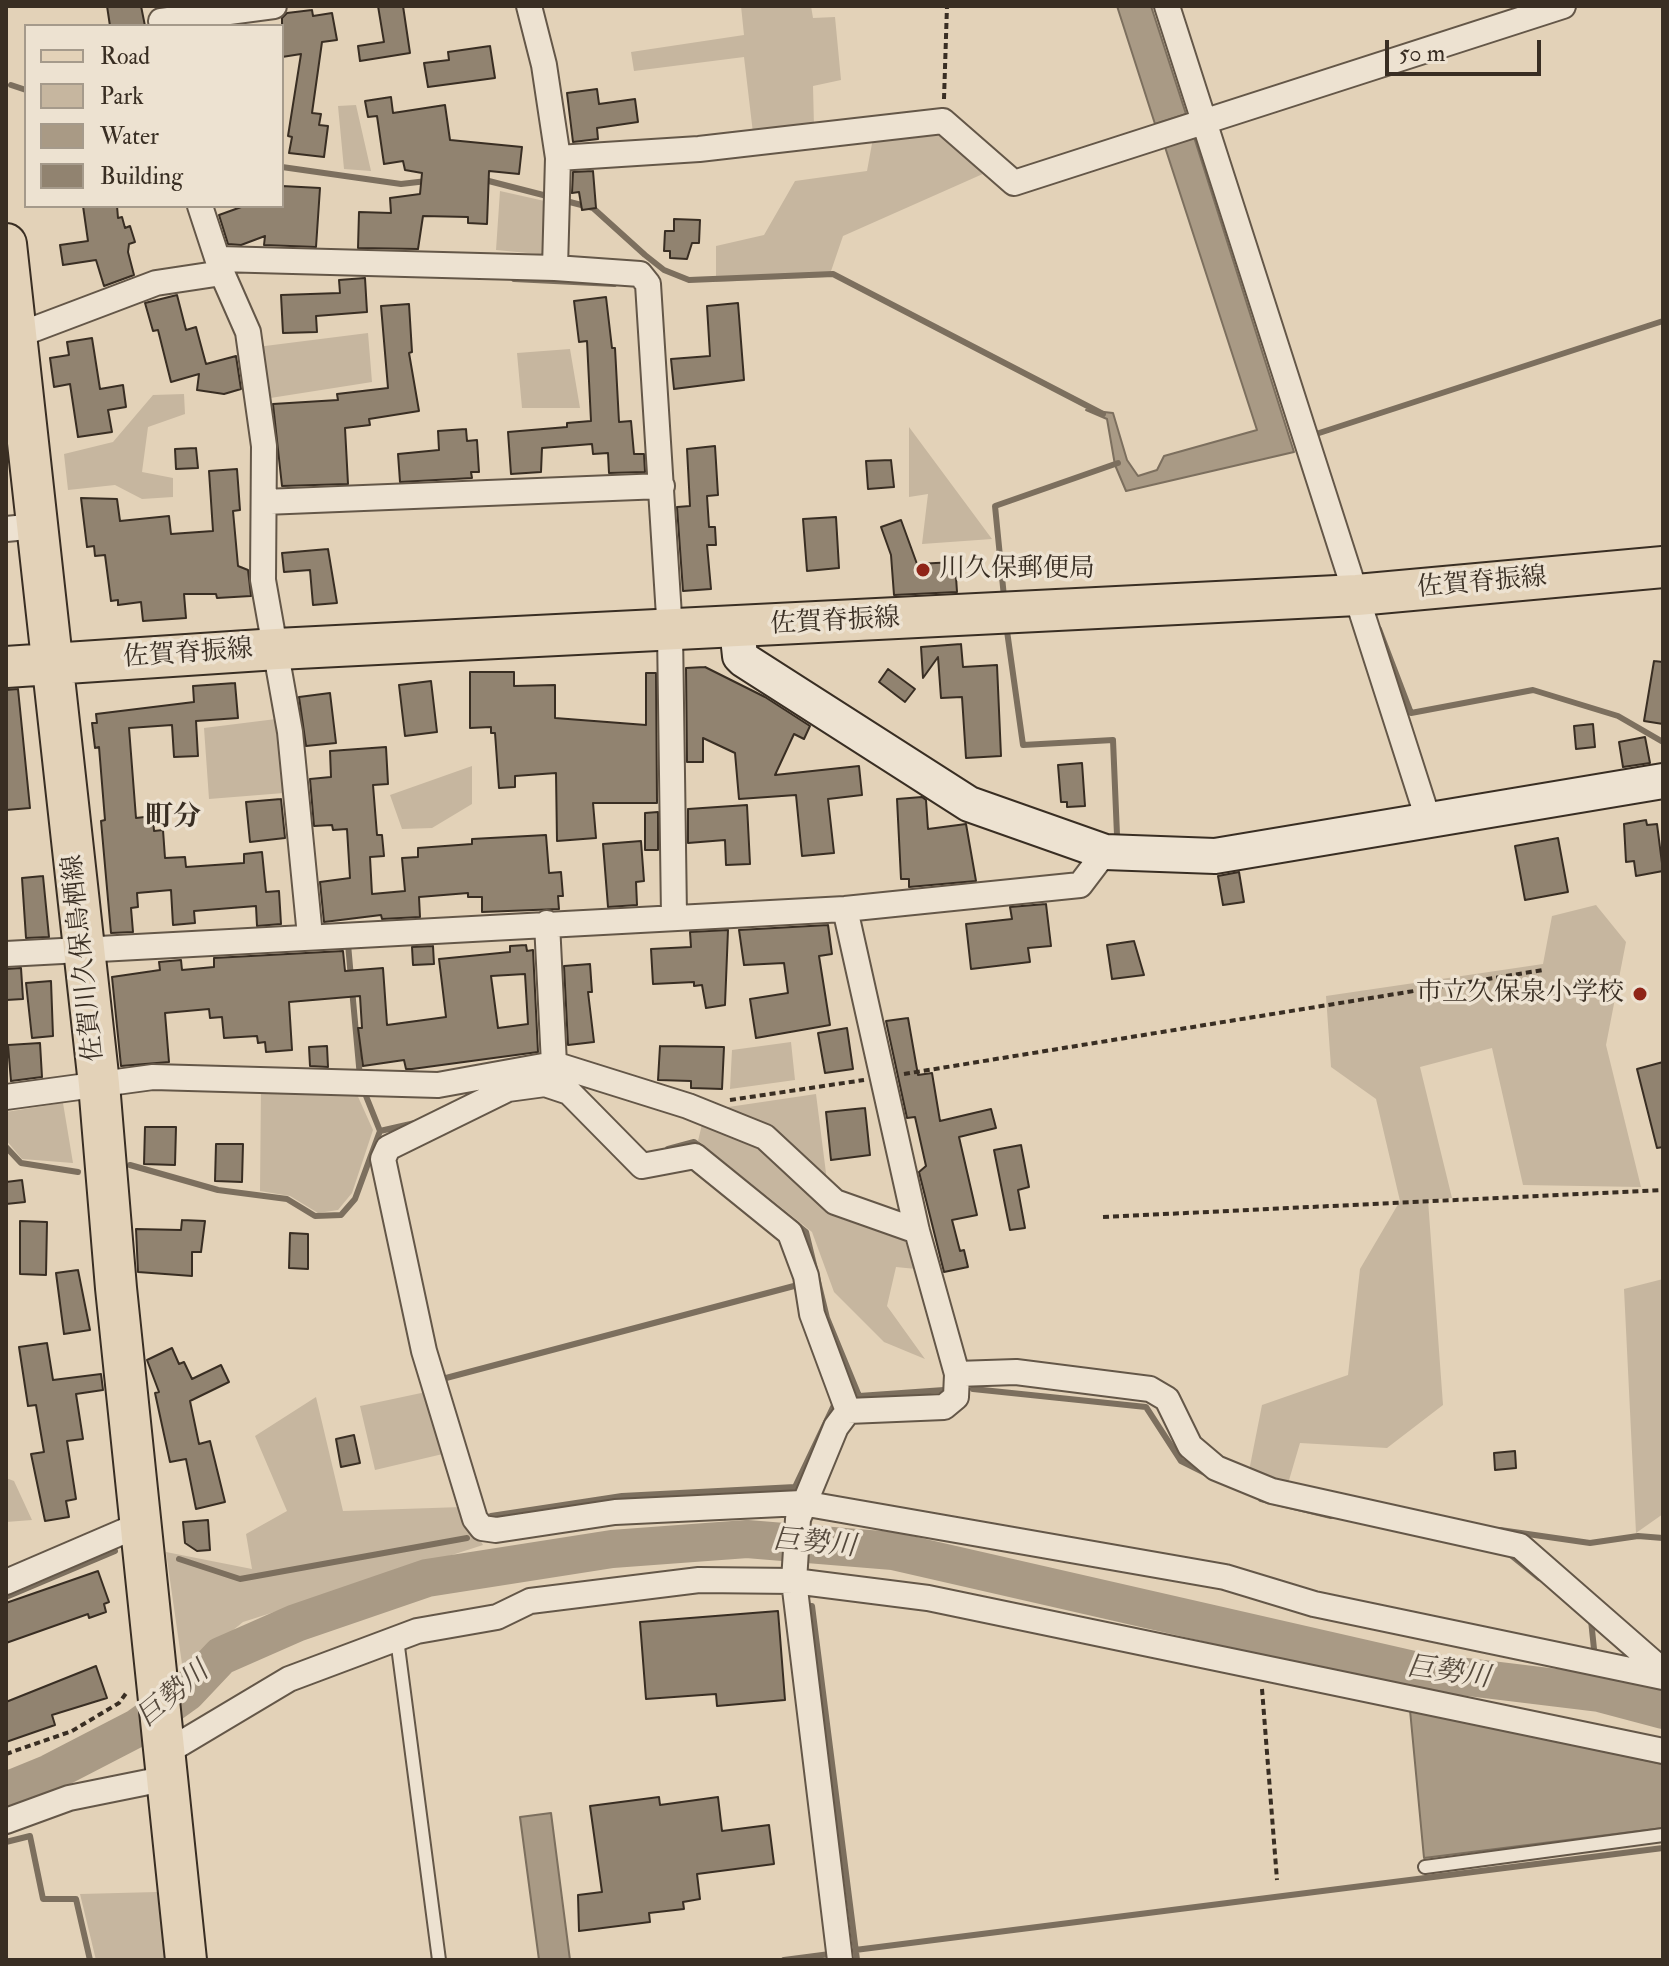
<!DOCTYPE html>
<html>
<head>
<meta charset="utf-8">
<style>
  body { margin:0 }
  #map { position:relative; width:1669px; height:1966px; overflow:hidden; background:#e3d2b8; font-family:"IM FELL Double Pica",serif }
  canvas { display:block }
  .frame { position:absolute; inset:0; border:8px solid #392e23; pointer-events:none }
  .legend { position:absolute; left:24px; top:24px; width:260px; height:184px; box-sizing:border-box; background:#ede2d1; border:2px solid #a59a8b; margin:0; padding:10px 14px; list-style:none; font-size:24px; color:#392e23 }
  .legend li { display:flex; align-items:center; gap:16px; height:40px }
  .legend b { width:40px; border:2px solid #a59a8b }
  .scale { position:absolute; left:1385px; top:40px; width:156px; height:36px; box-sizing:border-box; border:4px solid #392e23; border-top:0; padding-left:10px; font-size:24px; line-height:28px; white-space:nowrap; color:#392e23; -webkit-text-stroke:6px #ede2d1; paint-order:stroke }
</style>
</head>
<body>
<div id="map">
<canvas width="1669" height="1966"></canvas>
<div class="frame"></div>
<ul class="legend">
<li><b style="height:10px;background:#e3d2b8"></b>Road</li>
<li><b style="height:22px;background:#c6b69f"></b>Park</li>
<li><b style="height:22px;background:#a99a85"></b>Water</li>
<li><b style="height:22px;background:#918370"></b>Building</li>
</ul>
<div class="scale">50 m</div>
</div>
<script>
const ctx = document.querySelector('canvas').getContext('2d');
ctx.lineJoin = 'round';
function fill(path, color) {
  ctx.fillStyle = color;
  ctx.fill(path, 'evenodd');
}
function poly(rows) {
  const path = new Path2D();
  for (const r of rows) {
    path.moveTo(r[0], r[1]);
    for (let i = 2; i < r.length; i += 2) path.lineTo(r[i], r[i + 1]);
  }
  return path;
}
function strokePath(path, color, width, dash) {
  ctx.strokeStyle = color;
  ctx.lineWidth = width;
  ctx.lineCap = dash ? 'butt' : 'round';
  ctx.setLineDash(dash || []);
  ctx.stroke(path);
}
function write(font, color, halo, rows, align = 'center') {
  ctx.font = font + ' "IM FELL Double Pica","Noto Serif JP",serif';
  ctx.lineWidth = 7;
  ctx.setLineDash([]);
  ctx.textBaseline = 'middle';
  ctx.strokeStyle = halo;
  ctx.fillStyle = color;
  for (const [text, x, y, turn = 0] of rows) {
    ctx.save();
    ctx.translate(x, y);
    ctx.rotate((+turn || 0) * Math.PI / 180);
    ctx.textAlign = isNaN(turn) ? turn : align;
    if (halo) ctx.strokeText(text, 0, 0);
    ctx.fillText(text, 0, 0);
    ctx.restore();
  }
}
fill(poly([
  [741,6,811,6,813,18,835,17,841,80,813,86,814,127,753,133,744,57,634,71,631,52,744,35],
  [356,105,371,171,344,169,338,106],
  [944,130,985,173,843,236,829,277,716,282,716,246,764,235,795,181,867,171,873,138],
  [500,191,549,202,549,255,496,250],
  [368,333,372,382,264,399,257,347],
  [570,349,580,408,522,408,517,353],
  [184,394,185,414,148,427,142,472,173,478,173,497,142,499,115,485,68,490,64,454,113,442,153,395],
  [909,427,992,539,922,544,928,494,909,497],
  [276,719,284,793,209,799,204,728],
  [472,766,472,804,432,828,402,829,390,795],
  [1596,905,1626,942,1606,1045,1641,1187,1523,1185,1492,1048,1420,1067,1452,1198,1428,1200,1443,1405,1387,1448,1300,1443,1287,1487,1249,1471,1262,1405,1348,1375,1360,1269,1400,1201,1376,1099,1331,1067,1326,996,1543,964,1552,916],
  [791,1042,795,1080,730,1089,732,1050],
  [261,1088,355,1090,373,1130,352,1193,338,1210,318,1213,290,1196,260,1191],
  [816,1094,827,1181,715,1109],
  [63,1103,73,1163,22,1159,6,1140,6,1112],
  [703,1120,761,1139,904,1238,916,1269,896,1267,887,1306,925,1359,884,1342,834,1292,812,1232,698,1141],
  [1663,1279,1663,1514,1636,1533,1624,1289],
  [426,1392,447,1453,375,1470,360,1406],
  [316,1397,343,1511,462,1507,483,1545,243,1622,183,1671,166,1552,252,1569,246,1534,287,1511,255,1436],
  [6,1478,14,1481,32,1520,6,1522],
  [157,1892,165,1960,96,1960,80,1894]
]), '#c6b69f');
const water = poly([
  [1117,6,1151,6,1186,114,1155,124,1117,6],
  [1194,137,1294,452,1126,491,1115,465,1107,419,1086,410,1113,413,1127,460,1138,476,1157,470,1164,456,1257,430,1165,147,1194,137],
  [1410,1710,1663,1764,1663,1828,1424,1858,1410,1710],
  [551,1813,570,1960,539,1960,520,1817,551,1813]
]);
fill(water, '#a99a85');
strokePath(water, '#7c6f5e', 2);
strokePath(poly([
  [11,85,26,90],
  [282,167,401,184,427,181],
  [481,179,551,197],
  [562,200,593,208,645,255,664,270,689,280,833,274,1103,414],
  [514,279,614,284],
  [1313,435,1663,321],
  [1004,597,995,506,1118,463],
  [1379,629,1411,713,1533,690,1618,716,1663,742],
  [1007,631,1023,745,1113,740,1117,835],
  [348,944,351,978],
  [352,989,360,1077],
  [366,1096,380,1131],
  [6,1147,21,1163,78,1172],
  [668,1149,694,1142,702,1148],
  [130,1165,218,1190,287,1199,315,1216,341,1215,355,1199,380,1131,415,1123],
  [795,1223,806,1232,827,1318,859,1396,944,1390],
  [446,1378,794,1286],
  [973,1389,1146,1407,1181,1461,1207,1474],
  [1261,1499,1331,1516],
  [491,1516,622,1496,795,1487,835,1403],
  [1500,1530,1590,1543,1638,1536,1663,1538],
  [1507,1552,1539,1578],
  [179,1559,240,1579,467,1538],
  [6,1597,115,1551],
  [812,1606,857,1960],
  [1591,1620,1594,1649],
  [6,1842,30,1836,43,1899,76,1899,90,1960],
  [855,1950,1663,1848],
  [784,1960,830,1954]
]), '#7c6f5e', 6);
strokePath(poly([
  [6,1791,50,1773,137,1728,187,1692,221,1656,296,1623,427,1578,612,1549,747,1539,893,1551,1418,1671,1599,1693,1663,1710]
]), '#a99a85', 38);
const building = poly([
  [107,6,141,6,145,26,110,26,107,6],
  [378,6,403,6,410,53,360,61,358,46,384,42,378,6],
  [312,10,313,16,332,13,337,40,322,42,312,113,321,114,319,125,328,126,324,157,289,153,292,137,288,136,301,54,282,57,282,18,287,13,312,10],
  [490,46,495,78,428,87,424,63,449,60,448,52,490,46],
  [597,89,599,104,635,99,638,122,597,128,598,139,573,142,567,93,597,89],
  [391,97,393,113,445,105,450,140,522,147,519,174,489,171,487,224,468,223,468,217,423,216,418,249,358,248,359,212,391,213,390,198,420,194,422,173,405,170,403,161,384,164,377,116,368,117,365,101,391,97],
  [593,171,596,208,582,210,579,192,572,193,573,172,593,171],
  [282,186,320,188,316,247,264,245,265,236,241,245,228,244,219,215,244,206,282,206,282,186],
  [83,206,117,206,118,218,122,217,125,228,130,226,135,242,129,244,128,252,134,275,104,286,96,260,63,265,60,245,88,241,83,206],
  [674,219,700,220,699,243,692,243,687,259,670,258,670,251,664,251,665,231,674,231,674,219],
  [365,278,367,312,316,316,317,332,283,333,281,295,340,293,339,280,365,278],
  [177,295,186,330,196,327,206,364,236,356,241,389,224,394,197,390,199,374,171,382,158,330,153,331,145,303,177,295],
  [606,297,612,348,615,348,619,422,631,421,634,454,644,454,645,472,609,473,608,453,593,454,592,444,542,448,541,472,511,474,508,432,567,427,567,423,591,421,587,341,579,342,574,301,606,297],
  [738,303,744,380,674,389,671,359,710,356,707,306,738,303],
  [409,304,412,352,409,353,419,411,369,419,370,425,345,428,348,484,282,486,273,404,338,400,337,394,388,388,381,306,409,304],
  [92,338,100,389,123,385,126,407,108,410,112,432,78,437,70,384,54,387,50,358,69,355,67,342,92,338],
  [466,429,467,441,477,440,479,472,471,472,472,478,400,482,398,454,439,450,438,431,466,429],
  [715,446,718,495,707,496,709,527,715,527,716,545,707,545,711,589,683,591,677,507,690,506,687,449,715,446],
  [196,448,198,468,176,469,175,449,196,448],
  [891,460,894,487,868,489,866,461,891,460],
  [237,469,240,510,233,511,238,566,248,570,251,596,217,598,216,594,184,594,186,618,143,621,141,602,118,605,118,600,111,601,105,555,95,556,94,546,87,547,81,498,117,499,120,521,169,516,171,534,213,531,209,471,237,469],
  [836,517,839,568,807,571,803,519,836,517],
  [901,520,917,564,955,562,957,592,894,595,891,555,881,527,901,520],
  [328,549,337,603,313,605,310,570,284,572,282,553,328,549],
  [961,644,963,667,997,665,1001,756,966,758,962,697,941,698,938,657,923,678,921,647,961,644],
  [1654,661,1663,662,1663,724,1644,721,1654,661],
  [705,667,765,697,810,726,804,739,794,734,775,775,859,766,862,795,828,799,834,853,802,856,796,795,739,799,735,753,703,738,703,762,687,762,686,668,705,667],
  [888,669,915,689,905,702,879,682,888,669],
  [470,672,514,672,514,686,555,685,555,718,646,725,646,673,656,673,657,803,593,803,596,838,557,841,556,773,515,776,515,787,499,788,495,733,491,733,491,727,470,728,470,672],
  [431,681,437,732,405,736,399,685,431,681],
  [235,683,238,718,196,721,198,756,174,757,172,725,129,728,136,818,153,816,154,831,163,830,165,858,185,857,186,867,244,863,244,854,262,852,266,892,279,891,281,924,257,926,256,906,194,911,195,923,173,925,171,890,137,893,138,907,131,908,133,932,111,933,101,821,105,820,99,747,95,748,92,723,97,723,96,714,194,702,193,686,235,683],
  [18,689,30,808,6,810,6,690,18,689],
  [330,693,336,743,306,746,299,697,330,693],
  [1593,724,1595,747,1576,749,1574,726,1593,724],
  [1645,737,1650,763,1623,767,1619,742,1645,737],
  [386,747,388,784,373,785,377,835,382,835,384,856,370,857,372,894,405,891,402,858,418,857,418,848,472,844,472,839,546,835,549,873,561,872,563,896,558,896,559,909,482,912,482,897,468,897,468,893,419,897,420,917,382,919,381,915,324,922,320,882,350,878,347,829,333,830,332,825,314,826,310,779,331,777,330,751,386,747],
  [1082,763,1085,806,1067,807,1067,802,1061,802,1058,765,1082,763],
  [922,797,926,800,928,829,966,824,976,881,909,887,909,879,901,879,897,799,922,797],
  [281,799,285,838,250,842,246,802,281,799],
  [747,805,750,864,726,865,725,840,688,843,688,809,747,805],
  [658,812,658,850,645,850,645,813,658,812],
  [1646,820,1647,825,1657,824,1663,871,1636,876,1634,861,1626,862,1624,824,1646,820],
  [1558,838,1568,892,1525,900,1515,846,1558,838],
  [641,841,644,881,636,882,637,905,608,907,603,844,641,841],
  [1239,872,1244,902,1223,905,1218,876,1239,872],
  [43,876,49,937,26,938,22,878,43,876],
  [1046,904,1051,946,1028,948,1030,962,971,969,966,924,1012,919,1010,907,1046,904],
  [828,925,832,954,819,956,830,1025,756,1038,750,999,788,993,784,963,744,965,739,930,828,925],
  [728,930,725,1005,706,1008,702,985,694,986,694,982,653,984,651,949,691,947,690,932,728,930],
  [1134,941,1144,975,1112,979,1107,945,1134,941],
  [526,945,527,951,533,950,538,1052,412,1069,406,1069,404,1060,363,1066,358,1028,362,1028,360,996,289,1002,292,1050,266,1052,265,1042,258,1043,257,1036,224,1038,222,1017,210,1018,209,1009,165,1013,169,1062,121,1066,112,977,160,970,159,962,181,960,182,970,214,967,214,958,343,951,345,971,383,968,387,1025,446,1017,439,959,510,952,510,946,526,945],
  [525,974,528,1024,498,1028,491,976,525,974],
  [433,946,434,964,413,965,412,947,433,946],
  [590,964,592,992,588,992,594,1042,568,1045,564,966,590,964],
  [21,968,23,999,6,1000,6,969,21,968],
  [51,981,53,1036,32,1038,26,983,51,981],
  [908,1018,918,1075,932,1073,940,1121,991,1109,996,1128,959,1137,977,1215,952,1220,960,1251,964,1250,968,1267,944,1272,919,1172,926,1166,915,1117,907,1118,886,1021,908,1018],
  [847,1028,853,1069,825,1073,818,1033,847,1028],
  [40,1043,42,1077,11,1081,8,1045,40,1043],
  [327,1046,328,1067,310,1066,309,1047,327,1046],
  [660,1046,724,1047,722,1089,691,1088,691,1081,658,1080,660,1046],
  [1663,1062,1663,1147,1657,1148,1637,1069,1663,1062],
  [865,1108,870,1155,831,1160,826,1112,865,1108],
  [145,1127,176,1127,175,1165,144,1164,145,1127],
  [216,1144,243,1144,242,1182,215,1181,216,1144],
  [1021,1145,1029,1187,1018,1190,1025,1228,1010,1230,994,1150,1021,1145],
  [22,1180,25,1202,6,1204,6,1182,22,1180],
  [182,1220,205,1221,201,1252,192,1252,192,1276,138,1272,136,1229,181,1230,182,1220],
  [20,1221,47,1222,46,1275,20,1274,20,1221],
  [290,1233,308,1234,308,1269,289,1268,290,1233],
  [78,1270,90,1330,64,1334,56,1273,78,1270],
  [47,1343,53,1380,101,1374,103,1390,76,1394,83,1439,67,1441,76,1499,66,1501,69,1517,45,1521,31,1454,44,1452,36,1405,28,1406,19,1347,47,1343],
  [172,1348,179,1364,184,1362,192,1379,221,1365,229,1382,190,1401,199,1444,210,1441,225,1502,196,1509,186,1459,170,1462,155,1393,159,1392,147,1360,172,1348],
  [354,1435,360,1463,341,1467,336,1439,354,1435],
  [1515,1451,1516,1468,1495,1470,1494,1453,1515,1451],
  [208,1520,210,1550,197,1551,185,1543,183,1522,208,1520],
  [98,1571,109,1602,104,1604,106,1612,89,1618,88,1614,6,1643,6,1603,98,1571],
  [778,1611,785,1700,717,1706,716,1694,646,1699,640,1622,778,1611],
  [96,1666,107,1698,52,1715,55,1725,6,1742,6,1702,96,1666],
  [659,1797,660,1805,718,1797,722,1831,769,1825,774,1864,697,1874,700,1899,683,1902,684,1909,649,1913,650,1922,579,1931,578,1895,602,1892,590,1806,659,1797]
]);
fill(building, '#918370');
strokePath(building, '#392e23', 2);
const lane = poly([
  [397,1639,439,1960],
  [1425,1867,1663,1835]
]);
const street = poly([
  [529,6,544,65,558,158,555,268],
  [1167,6,1429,822],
  [161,21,274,6],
  [558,158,699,149,943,121,1014,183,1563,6],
  [200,206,222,273,248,332,264,446,263,580,290,732,310,936],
  [218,259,555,268,640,274,648,284,670,632,674,916],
  [8,339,156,283,222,273],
  [264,502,662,486],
  [6,529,37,526],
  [547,923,554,1064],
  [6,954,845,909,1080,885,1105,852],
  [6,1097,153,1077,438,1085,554,1064,688,1106,765,1137,835,1202,917,1231],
  [957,1374,1016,1372,1150,1389,1167,1399,1190,1446,1216,1468,1272,1491,1520,1546,1663,1671],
  [848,1411,812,1314,806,1276,790,1233,695,1156,642,1166,569,1092,545,1084,508,1089,388,1148,383,1159,424,1351,475,1519,482,1528,496,1530,615,1512,802,1503,1225,1577,1314,1604,1663,1677],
  [6,1582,141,1524],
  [165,1753,289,1679,417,1631,497,1617,530,1601,699,1580,794,1581,928,1598,1663,1751],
  [6,1821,69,1798,168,1778],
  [840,1960,794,1581,798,1519,836,1427,848,1411,944,1407,956,1397,957,1374,917,1231,845,909]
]);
const secondary = poly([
  [737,628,740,656,744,660,969,804,1105,852,1215,856,1663,781]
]);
const primary = poly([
  [6,244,99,1084,116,1288,186,1960],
  [6,667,277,649,1357,595,1663,567]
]);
strokePath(lane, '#645748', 16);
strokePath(street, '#645748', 28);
strokePath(secondary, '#392e23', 38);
strokePath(primary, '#392e23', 44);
strokePath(poly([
  [944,99,947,6],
  [904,1074,1543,970],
  [730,1100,864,1080],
  [1103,1217,1663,1190],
  [1262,1689,1277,1880],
  [6,1754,72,1731,119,1703,127,1692]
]), '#392e23', 4, [6, 4]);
strokePath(lane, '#ede2d1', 12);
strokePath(street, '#ede2d1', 24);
strokePath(secondary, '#ede2d1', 34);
strokePath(primary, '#e3d2b8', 40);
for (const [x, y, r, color] of [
  [923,570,8,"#8f2418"],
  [1640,994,8,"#8f2418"]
]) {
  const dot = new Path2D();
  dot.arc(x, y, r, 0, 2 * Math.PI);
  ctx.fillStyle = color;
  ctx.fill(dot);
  strokePath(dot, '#ede2d1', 3);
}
write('26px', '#392e23', '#ede2d1', [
  ["川久保郵便局",939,570],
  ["市立久保泉小学校",1624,994,"right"]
], 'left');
write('26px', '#392e23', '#ede2d1', [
  ["佐賀脊振線",1482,584,-5],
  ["佐賀脊振線",835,623,-3],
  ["佐賀脊振線",188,655,-4],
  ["佐賀川久保鳥栖線",85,958,-96]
]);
write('bold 28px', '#392e23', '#ede2d1', [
  ["町分",173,819]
]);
write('italic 28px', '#55493c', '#ede2d1', [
  ["巨勢川",814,1545,5],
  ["巨勢川",1448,1674,8],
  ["巨勢川",174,1696,-40]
]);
</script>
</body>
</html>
